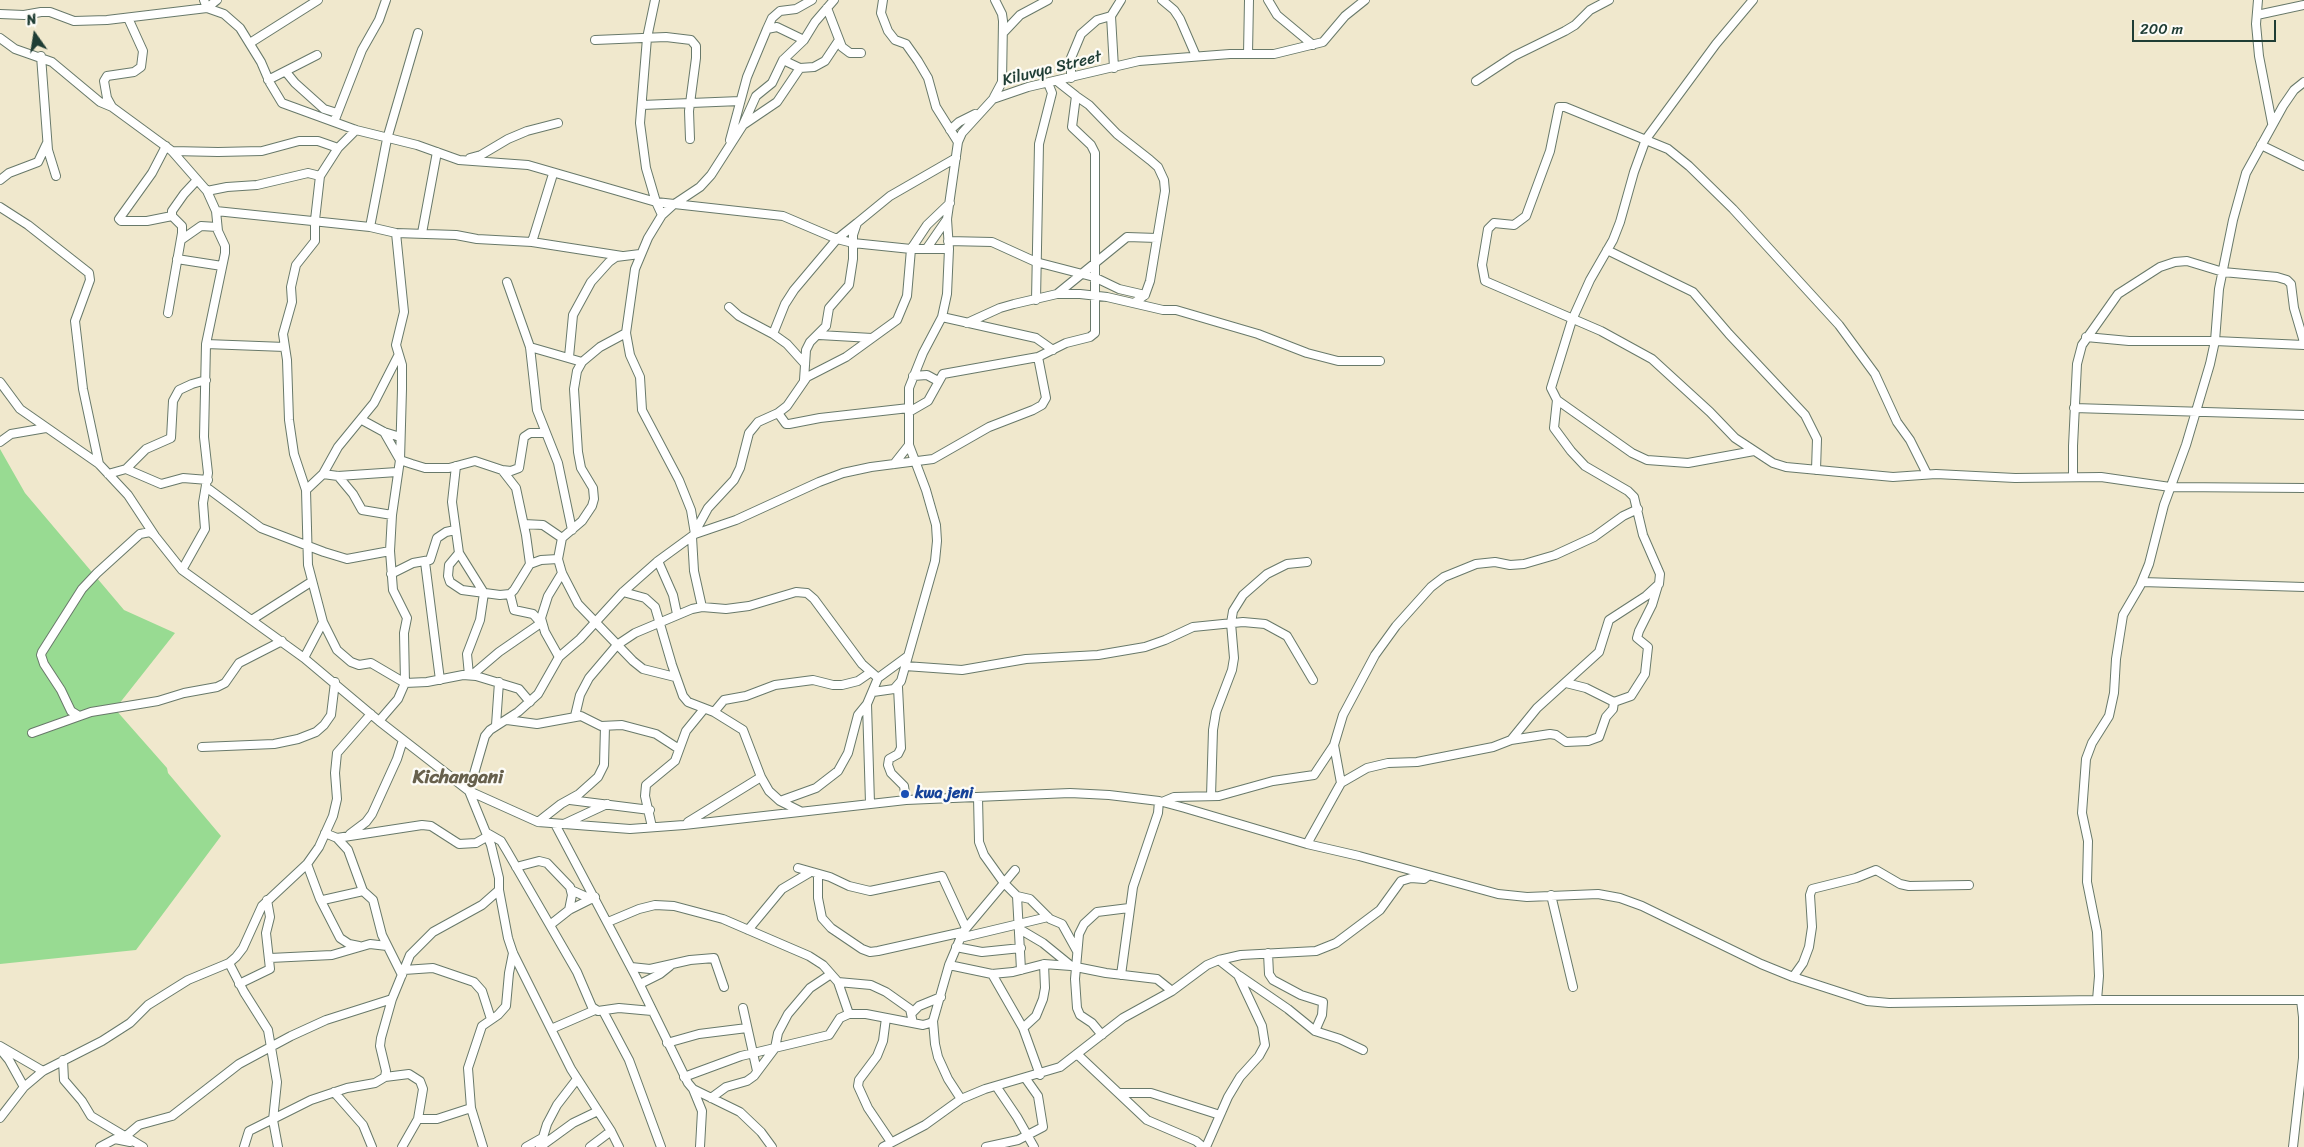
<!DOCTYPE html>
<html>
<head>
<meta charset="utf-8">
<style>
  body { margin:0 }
  #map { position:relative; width:2304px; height:1147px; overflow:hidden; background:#f0e8cd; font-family:Sriracha,sans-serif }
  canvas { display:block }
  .north { position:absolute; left:10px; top:10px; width:50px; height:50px; -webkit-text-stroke:4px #fdfcf7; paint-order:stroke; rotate:347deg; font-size:14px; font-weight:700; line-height:20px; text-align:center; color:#1f3d34 }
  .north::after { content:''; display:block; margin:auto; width:18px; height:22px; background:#1f3d34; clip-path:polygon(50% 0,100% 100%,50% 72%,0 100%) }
  .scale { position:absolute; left:2132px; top:20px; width:144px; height:22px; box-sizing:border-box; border:2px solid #1f3d34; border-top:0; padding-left:6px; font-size:15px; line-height:18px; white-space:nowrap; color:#1f3d34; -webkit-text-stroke:4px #fdfcf7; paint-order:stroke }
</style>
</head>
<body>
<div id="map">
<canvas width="2304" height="1147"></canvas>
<div class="north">N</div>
<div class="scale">200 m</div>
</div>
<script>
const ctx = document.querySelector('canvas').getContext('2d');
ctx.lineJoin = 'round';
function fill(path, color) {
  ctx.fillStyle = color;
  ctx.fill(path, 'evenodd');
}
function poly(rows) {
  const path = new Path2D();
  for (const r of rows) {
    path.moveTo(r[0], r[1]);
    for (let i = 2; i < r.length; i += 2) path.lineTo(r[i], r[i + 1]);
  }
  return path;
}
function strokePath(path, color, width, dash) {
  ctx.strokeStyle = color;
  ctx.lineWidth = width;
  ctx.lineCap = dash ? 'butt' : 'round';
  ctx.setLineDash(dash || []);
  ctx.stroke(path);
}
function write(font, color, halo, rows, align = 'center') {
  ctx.font = font + ' Sriracha,sans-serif';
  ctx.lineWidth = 4.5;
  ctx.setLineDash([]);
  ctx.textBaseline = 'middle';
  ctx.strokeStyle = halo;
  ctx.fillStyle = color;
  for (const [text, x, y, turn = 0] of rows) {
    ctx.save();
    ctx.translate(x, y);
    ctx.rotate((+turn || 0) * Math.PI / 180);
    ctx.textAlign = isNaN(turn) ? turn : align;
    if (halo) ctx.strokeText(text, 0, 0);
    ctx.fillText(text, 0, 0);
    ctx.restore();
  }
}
fill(poly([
  [0,449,25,493,124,610,175,633,115,709,167,768,168,773,221,836,136,950,0,964]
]), '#98db92');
const minor = poly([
  [204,0,207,8,224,14,240,28,261,62,270,83,282,103,356,130,417,145,459,160,528,165,656,202,783,216,837,239,853,243,911,249,949,249],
  [655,0,647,38,640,123,646,168,656,202,662,215],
  [883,0,881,13,888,31,895,40,906,44,918,61,928,78,936,107,958,142],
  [1162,0,1174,10,1180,19,1196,56],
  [1268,0,1277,15,1313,45],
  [1753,0,1716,44,1646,139,1634,172,1620,222,1613,240,1590,280,1572,320,1551,388,1557,400,1632,453,1647,460,1688,463,1754,451],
  [2258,0,2256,24,2259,56,2272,123],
  [827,8,842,47,850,53,861,53],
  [0,14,24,15,41,12,50,12,74,21,107,20,207,8,217,0],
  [2257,15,2304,5],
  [128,18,143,51,141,67,134,72,107,76,104,81,107,98,112,107,172,151,207,191,216,211,218,231,225,246,225,253,206,344,204,437,208,473,203,503,205,529,182,570],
  [767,29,772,18,780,11,796,9,812,0],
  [1003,33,1020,15,1048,0],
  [0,38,15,49,52,62,100,102,112,107],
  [595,40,666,37,691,40,696,46,696,58,689,111,690,139],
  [250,43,318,0],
  [1248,54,1249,0],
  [41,56,48,150,56,176],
  [783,60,800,68,814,67,825,61,839,40],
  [1114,68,1111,16,1121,0],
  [286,72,295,83,324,109,337,113],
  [1071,78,1071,58,1081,34,1097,20,1111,16],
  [268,80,317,55],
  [1476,81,1514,56,1565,31,1575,25,1590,10,1609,0],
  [1076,96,1089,105,1117,134,1150,160,1158,167,1164,180,1165,191,1150,281,1145,295,1134,303],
  [994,97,1002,82,1003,21,1002,14,995,0],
  [642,105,740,101],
  [334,122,362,50,379,20,386,0],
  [743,125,777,102,800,68],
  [950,130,959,122,975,114],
  [730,140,747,77,767,29,777,27,804,40],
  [2261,145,2304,166],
  [166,146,152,173,119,219,121,221,147,221,172,216],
  [172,151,218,152,262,151,299,141,318,141,338,148],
  [470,158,481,155,508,139,527,131,558,123],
  [0,180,9,173,38,162,47,143],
  [207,191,227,187,257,185,308,173,320,176],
  [0,207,28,225,89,273,90,280,75,321,83,389,99,464],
  [216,211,370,227,396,233,456,235,477,239,532,242,622,256],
  [370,227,387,139,418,33],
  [422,233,437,152],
  [181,240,201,226,217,227],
  [948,241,992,242,1036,262,1094,277,1119,289,1145,295],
  [532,242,553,174],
  [927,248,947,219],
  [1607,250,1693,292,1729,334,1805,415,1817,439,1816,470],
  [177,259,222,266],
  [507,282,530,347,537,410,558,463,572,530],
  [1057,294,1127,237,1157,238],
  [1036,300,1039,144,1052,93,1048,83],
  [729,307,739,316,773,334,787,344,805,364],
  [168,313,182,233,182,226,172,216,172,211,184,194,197,180],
  [942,317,1036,338,1053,350],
  [967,323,1000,308,1014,304,1057,294,1080,294,1107,297,1163,310,1176,310,1258,334,1307,353,1338,361,1380,361],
  [626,333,600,347,582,362,577,371,574,389,578,452,581,468,593,488,594,499,592,506,582,521,562,538,558,559,562,573,578,604,633,661,643,669,675,677],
  [773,334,785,304,794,290,837,239,857,223],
  [819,335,872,338],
  [2086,337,2129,341,2215,341,2304,345],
  [206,344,285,347],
  [530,347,582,362],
  [569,357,573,315,591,282,609,262,616,257,640,254],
  [913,376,927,375,938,381],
  [804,380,806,350,810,342,826,326,829,308,849,285,853,259,853,235,857,223,890,196,956,158],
  [0,382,20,409,99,464,128,495,155,536,182,570,304,658,379,721,469,791,538,822,630,829,684,825,906,800,1070,793,1109,795,1159,801,1185,808,1307,844,1359,856,1498,894,1527,897,1598,894,1620,898,1642,906,1761,964,1793,977,1867,1001,1889,1003,2097,1000,2304,1000],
  [2074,408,2304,415],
  [909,412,928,401,943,374,1038,357,1066,343,1090,337,1095,333,1095,153,1091,145,1072,127,1076,96,1057,81],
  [778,413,786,424,789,424,820,418,909,408],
  [362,420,384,432,400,437],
  [384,432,400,460,412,464,425,468,449,468,475,461,502,470,516,488,526,535,530,564],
  [0,442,11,434,46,428],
  [894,464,909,445],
  [456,466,452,502,459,553,484,593,480,620,467,654,469,675],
  [126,469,146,449,171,438,173,401,179,390,192,384,206,380],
  [502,470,511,471,519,468,524,437,530,433,545,433],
  [108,474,126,469,161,484,183,478,208,480],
  [323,474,338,476,397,472],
  [1927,474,1910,440,1897,422,1875,374,1839,325,1733,209,1689,166,1668,149,1565,107,1559,107,1550,151,1526,216,1514,225,1494,223,1488,229,1482,265,1485,281,1601,331,1652,359,1710,412,1735,438,1773,463,1786,467,1893,477,1936,474,2015,478,2101,477,2170,487,2304,488],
  [338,476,353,494,362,510,392,515],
  [2073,477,2073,446,2077,364,2082,345,2118,294,2160,267,2175,262,2187,261,2223,272,2277,277,2287,280,2291,284,2294,308,2304,342],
  [206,487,261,528,324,552,347,559,390,551],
  [306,490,294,454,289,420,287,360,283,334,292,302,291,287,296,265,315,241,315,220,320,176,338,148,356,130],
  [524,524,543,525,562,538],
  [696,530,708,508,734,480,740,468,749,433,754,427,758,422,778,413,787,406,807,377,846,357,897,320,907,296,911,249,927,225,950,203],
  [695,534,736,520,819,482,843,473,871,467,933,459,989,427,1033,410,1042,405,1046,398,1038,357],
  [692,537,694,571,702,607],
  [459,553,449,565,448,576,450,582,462,590,500,595,510,594,514,590,530,564,541,560,558,559],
  [658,561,673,595,677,614],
  [425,562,440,680],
  [391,574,413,563,430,560,437,538,446,532,455,530],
  [2142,582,2304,587],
  [623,592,645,598,655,607,672,665,683,696,688,702,714,712,743,730,761,777,769,791,780,801,800,811],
  [510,594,514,610,533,614,542,624],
  [253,619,311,582],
  [323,622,337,650,351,662,359,665,371,663,405,683,427,682,463,675,476,676,519,689,530,702],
  [559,657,545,632,541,618,548,596,562,573],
  [304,658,323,622,308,565,306,490,323,474,338,447,374,403,398,356],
  [905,666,962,670,1026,659,1098,655,1145,647,1165,640,1193,627,1243,622,1265,624,1287,636,1313,680],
  [472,675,499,652,541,623],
  [898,687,901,748,898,754,889,759,888,765,891,773,904,786,906,800],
  [873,692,894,689,901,681,935,561,937,541,936,525,926,490,909,445,909,388,923,353,942,317,947,294,949,249,947,219,958,142,962,133,993,99,1028,87,1139,61,1230,54,1274,54,1323,42,1345,16,1365,0],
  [1614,702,1631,696,1645,674,1648,647,1637,638,1639,631,1652,605,1658,585],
  [714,712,724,700,746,696,775,685,813,680,833,685,842,685,858,681,871,672],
  [79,716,71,711,61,690,44,664,41,655,42,652,82,589,97,573,140,534,150,532,154,535],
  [575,716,580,695,589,678,617,645,635,633,692,609,702,607,726,609,749,606,796,592,807,593,814,599,862,664,878,678],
  [507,720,537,724,581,716,601,726,622,725,656,734,679,749],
  [379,721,398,699,405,683,404,633,407,618,393,590,390,551,392,515,400,460,402,389,402,365,396,345,404,312,396,233],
  [496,725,499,682],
  [32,733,91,712,158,701,184,693,217,687,225,683,239,663,282,641],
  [1511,740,1550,734,1556,735,1566,742,1588,741,1599,737,1606,717,1613,709,1614,702,1586,688,1566,683],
  [202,747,274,744,298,739,316,732,324,725,331,715,335,682],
  [1341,783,1334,745,1343,715,1375,655,1396,626,1431,587,1444,577,1476,564,1495,562,1510,565,1524,564,1555,555,1594,537,1623,516,1638,509],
  [1211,796,1213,730,1216,712,1232,670,1234,658,1231,623,1233,611,1243,595,1267,574,1287,564,1307,562],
  [978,797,979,842,984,855,1004,883,1017,896,1030,899,1050,919,1062,924,1077,951],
  [570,800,650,810],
  [780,801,816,788,838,771,848,753,858,715,867,704],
  [1162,802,1174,797,1219,796,1273,781,1314,775,1334,745],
  [870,803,867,704,878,678,908,656],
  [538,822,561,804,579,794,598,777,604,765,605,726],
  [688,822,761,777],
  [555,824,636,977,688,1083,693,1089,740,1112,761,1132,772,1147],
  [564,824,607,804],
  [652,827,645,796,646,785,675,761,686,731,704,709],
  [325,833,337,838,348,850,363,891,373,900,382,935,402,975],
  [487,833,501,841,507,851,577,972,592,1007,598,1011,619,1008,652,1011],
  [350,834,366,822,372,814,397,759,403,740],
  [337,838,422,825,431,826,459,844,476,843,488,836],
  [1307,844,1341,783,1367,768,1388,763,1417,762,1493,747,1511,740,1537,708,1599,652,1609,620,1646,596,1659,584,1660,574,1643,535,1634,497,1628,491,1585,466,1571,451,1554,428,1557,400],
  [307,864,320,899,323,900,363,891],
  [516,867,539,861,547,863,570,887,572,895,569,910],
  [798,868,830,877,849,886,870,891,942,876,966,928],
  [818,875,818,898,822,918,831,928,862,949,870,952,878,951,963,932],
  [499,890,508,938,513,953,571,1069,611,1131,619,1147],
  [571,890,591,899],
  [1551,895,1573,987],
  [1017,896,1021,970],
  [320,899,340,938,349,944,359,946],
  [608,922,639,909,655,905,674,906,723,919,809,956,823,965,838,982,849,1014],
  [550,925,569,910,595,897],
  [748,930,782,889,809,873],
  [1021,930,1043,943,1070,965],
  [960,938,1048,917],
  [956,947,982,952,1021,948],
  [1268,953,1269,974,1273,980,1301,995,1323,1002,1322,1015,1315,1031],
  [270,958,332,955,370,944,387,946],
  [229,963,244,992,268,1030,277,1082,273,1120,278,1147],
  [949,965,992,974,1013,972,1044,964,1071,966,1106,973,1157,979,1172,991],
  [631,967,650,969,690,960,714,958,724,987],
  [404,970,433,968,474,982,482,991,491,1019],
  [992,974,1023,1028,1040,1075],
  [1121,975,1133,887,1158,813,1159,801],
  [1240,976,1288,1009,1315,1031,1340,1039,1363,1050],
  [1793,977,1803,963,1809,947,1812,927,1810,895,1812,889,1856,878,1876,870,1900,884,1909,886,1969,885],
  [838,982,871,985,886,992,910,1009,913,1023],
  [239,984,270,969,266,933,270,917,267,900],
  [640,984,660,974,670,966],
  [2097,1000,2099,976,2097,932,2087,882,2088,841,2082,813,2086,759,2092,743,2109,716,2114,693,2116,659,2123,615,2140,586,2149,564,2164,505,2186,445,2210,364,2215,341,2219,289,2233,220,2246,173,2283,106,2294,90,2304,82],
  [743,1008,757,1071],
  [603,1011,629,1060,661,1147],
  [912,1013,919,1006,941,997],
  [886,1018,883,1041,877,1056,859,1080,858,1086,868,1108,891,1142],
  [933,1021,935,1044,938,1057,948,1079,961,1099],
  [1023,1028,1036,1016,1043,999,1045,988,1044,964],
  [551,1029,595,1010],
  [1102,1035,1092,1023,1080,1015,1077,1008,1075,979,1079,934,1084,924,1097,912,1129,908],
  [667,1043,699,1034,747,1028],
  [0,1046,43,1071],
  [0,1049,9,1060,24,1087],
  [1078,1055,1147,1120,1196,1141,1203,1147],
  [63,1060,64,1080,82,1101,91,1116,143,1147],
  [385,1077,409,1074,420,1081,423,1089,418,1119,402,1147],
  [684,1077,741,1056,829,1035,840,1018,849,1014,866,1014,923,1025,930,1023,933,1021,949,965,963,932,1015,870],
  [996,1086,1017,1117,1034,1147],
  [693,1089,702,1111,700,1147],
  [334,1092,363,1125,372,1147],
  [1120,1093,1151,1093,1220,1115],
  [711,1098,726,1087,747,1081,754,1076,775,1048,778,1033,788,1014,810,988,831,974],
  [0,1118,24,1087,43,1071,102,1041,130,1023,148,1005,188,980,229,963,236,957,243,948,262,906,307,864,319,847,333,816,337,799,335,773,337,753,371,714],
  [418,1119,437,1119,471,1108],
  [126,1136,139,1125,172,1116,239,1064,291,1036,326,1020,392,999],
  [100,1147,115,1139,130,1142],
  [244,1147,249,1131,311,1100,347,1088,375,1083,385,1077,386,1071,380,1046,381,1038,392,999,410,955,433,932,482,905,499,890,499,878,491,845,469,791,485,736,490,730,518,712,538,694,559,657,580,639,623,592,658,561,695,534,691,510,679,480,642,410,640,377,630,355,626,333,635,269,648,238,662,215,673,205,700,187,711,175,743,125,756,96,772,83,783,60,804,40,815,22,834,0],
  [483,1147,471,1108,468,1068,482,1026,498,1015,506,1006,509,973,513,953],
  [526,1147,542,1138],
  [540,1147,547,1124,557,1105,577,1079],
  [540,1147,573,1123,598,1111],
  [590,1147,611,1131],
  [883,1147,925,1125,961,1099,985,1089,1060,1067,1123,1018,1172,991,1207,965,1219,960,1241,955,1316,951,1336,943,1380,910,1401,881,1411,878,1424,879,1428,876],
  [986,1147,1018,1140,1043,1127,1038,1096,1026,1079],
  [1206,1147,1228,1097,1240,1077,1259,1056,1265,1045,1262,1026,1238,975,1219,960],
  [2293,1147,2303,1058,2303,1017,2301,1000]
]);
strokePath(minor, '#68796a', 10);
strokePath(minor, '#fff', 8);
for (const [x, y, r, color] of [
  [905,794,5,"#1a4fb4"]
]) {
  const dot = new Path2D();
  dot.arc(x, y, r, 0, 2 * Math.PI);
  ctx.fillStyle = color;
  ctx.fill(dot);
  strokePath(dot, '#fdfcf7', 2);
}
write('16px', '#1f3d34', '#fdfcf7', [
  ["Kiluvya Street",1052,69,-14]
]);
write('bold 16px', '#164399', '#fdfcf7', [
  ["kwa jeni",915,794]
], 'left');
write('bold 19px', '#67604c', '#fdfcf7', [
  ["Kichangani",458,778]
]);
</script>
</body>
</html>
